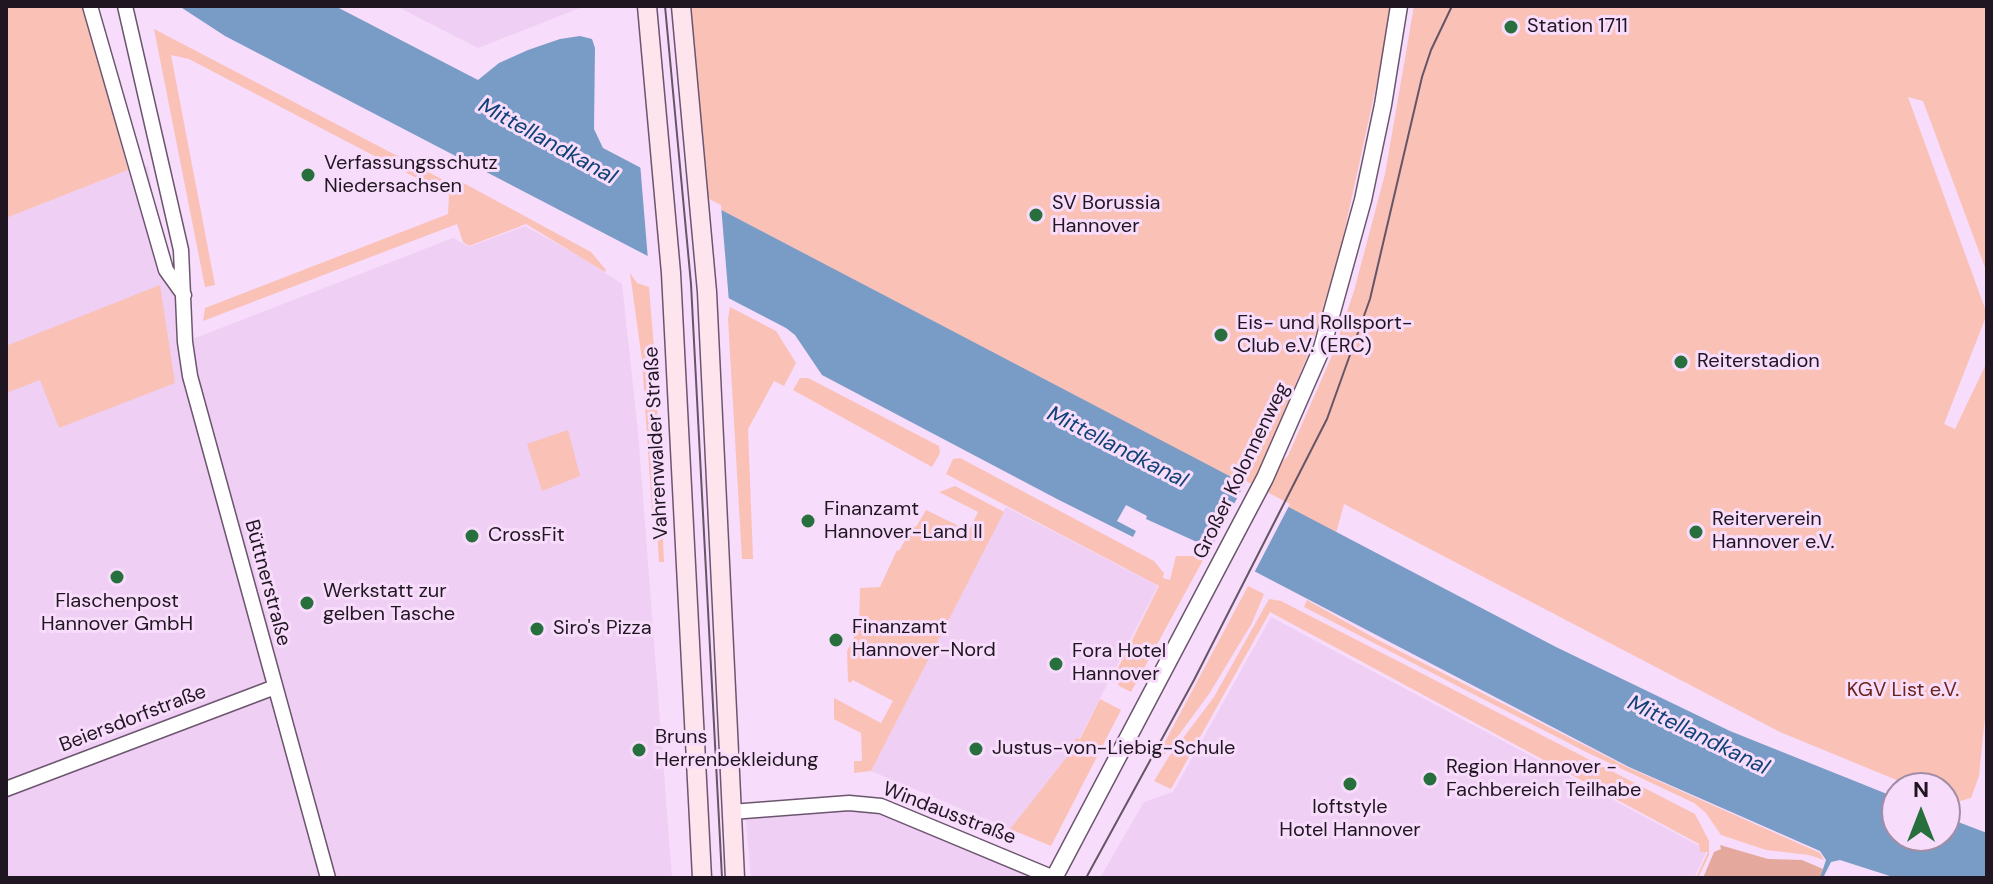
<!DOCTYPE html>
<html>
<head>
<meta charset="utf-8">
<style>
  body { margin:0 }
  #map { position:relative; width:1993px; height:884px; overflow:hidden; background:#f8dcfb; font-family:"DM Sans",sans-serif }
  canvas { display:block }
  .frame { position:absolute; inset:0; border:8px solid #201621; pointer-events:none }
  .north { position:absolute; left:1881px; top:772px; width:80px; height:80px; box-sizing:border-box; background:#f8dcfb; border:2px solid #a28da4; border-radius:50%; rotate:0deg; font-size:22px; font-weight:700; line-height:32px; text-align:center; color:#201621 }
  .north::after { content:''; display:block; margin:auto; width:28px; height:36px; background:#276f3c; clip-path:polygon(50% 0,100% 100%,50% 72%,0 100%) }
</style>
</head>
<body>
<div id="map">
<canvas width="1993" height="884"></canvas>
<div class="frame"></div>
<div class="north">N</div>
</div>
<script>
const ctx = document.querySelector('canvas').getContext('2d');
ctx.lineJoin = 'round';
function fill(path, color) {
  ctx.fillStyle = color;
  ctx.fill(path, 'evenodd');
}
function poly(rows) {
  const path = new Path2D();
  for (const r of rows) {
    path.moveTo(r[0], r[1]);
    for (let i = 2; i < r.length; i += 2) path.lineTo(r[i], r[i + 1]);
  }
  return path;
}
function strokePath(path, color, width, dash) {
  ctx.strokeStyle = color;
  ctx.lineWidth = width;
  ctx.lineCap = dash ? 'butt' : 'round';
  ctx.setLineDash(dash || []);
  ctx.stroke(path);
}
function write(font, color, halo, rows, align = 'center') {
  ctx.font = font + ' "DM Sans",sans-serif';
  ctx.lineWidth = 6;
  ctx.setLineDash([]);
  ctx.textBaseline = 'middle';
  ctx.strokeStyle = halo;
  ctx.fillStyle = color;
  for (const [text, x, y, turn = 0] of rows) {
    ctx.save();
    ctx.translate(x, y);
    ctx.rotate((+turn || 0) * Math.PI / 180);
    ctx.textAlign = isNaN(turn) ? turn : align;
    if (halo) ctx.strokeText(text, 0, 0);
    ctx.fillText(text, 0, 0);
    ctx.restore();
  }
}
fill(poly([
  [396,6,585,6,478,48],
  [148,166,162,255,184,295,185,342,453,238,469,247,525,226,586,260,622,284,638,432,672,878,6,878,6,218,128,170],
  [1006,507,1158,586,1079,739,1076,738,1066,758,1010,829,871,771],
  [1271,617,1707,850,1694,878,1100,878,1144,802,1173,792],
  [881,806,1054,878,751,878,745,811]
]), '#efcff3');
fill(poly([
  [6,6,84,6,128,170,6,218],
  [681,6,1391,6,1381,64,1339,256,1312,345,1276,431,1266,477,1288,456,1334,351,1354,291,1385,174,1414,6,1987,6,1987,273,1923,101,1908,97,1987,314,1944,424,1955,429,1987,362,1987,698,1979,776,1971,798,1953,803,1945,800,1945,788,1916,788,1780,732,1344,504,1336,533,702,200],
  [154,29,453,185,458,180,591,252,606,270,605,272,526,224,469,246,463,242,457,224,203,321,205,308,448,214,449,195,189,59,171,55,215,285,205,287],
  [630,273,637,283,649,287,655,360,664,562,659,562,656,515,652,511,642,360],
  [160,285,175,383,59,428,40,380,6,393,6,346],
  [730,307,776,331,796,363,784,386,774,381,748,429,753,559,742,559,728,319],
  [800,378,808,378,939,446,940,453,932,467,793,390],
  [568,430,580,476,542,491,527,444],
  [960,458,1154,561,1164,573,1163,578,1170,580,1176,556,1196,556,1203,560,1131,692,1119,686,1115,674,1159,586,946,474,953,459],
  [955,486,1004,512,871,771,854,773,854,761,862,761,861,733,834,719,834,698,881,723,893,701,853,680,850,683,848,681,847,651,859,628,860,588,880,587,897,550,899,551,913,526,916,527,926,510,969,531,978,512,939,492],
  [1248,586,1264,594,1252,623,1209,694,1164,755,1159,753],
  [1269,599,1281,601,1695,814,1709,841,1709,855,1698,878,1696,878,1708,852,1700,852,1699,844,1270,612,1171,789,1154,781,1168,758,1214,697],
  [1307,600,1376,639,1627,767,1820,853,1824,860,1809,855,1766,850,1721,835,1706,813,1694,803,1586,752,1304,607],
  [1100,699,1121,710,1051,846,1010,829,1066,758,1076,738,1080,739]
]), '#fac1b6');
fill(poly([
  [1720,845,1768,859,1802,860,1823,869,1822,874,1820,878,1703,878,1714,852,1721,849]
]), '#e4a89c');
fill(poly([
  [179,6,335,6,478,80,499,63,528,50,560,39,580,36,592,39,595,48,594,129,603,148,1556,647,1730,731,1897,798,1897,836,1945,836,1945,817,1987,833,1987,878,1896,878,1840,860,1831,862,1823,878,1820,878,1826,860,1820,851,1629,767,1208,547,1146,519,1147,516,1126,505,1117,521,1136,531,1133,537,1057,499,822,375,795,335,786,328,225,36]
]), '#799cc6');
fill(poly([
  [640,163,721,205,729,302,648,260],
  [1246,481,1290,504,1253,575,1209,552]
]), '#f8dcfb');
const minor = poly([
  [90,6,166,270,184,295],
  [125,6,181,250,185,342,190,376,328,878],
  [6,789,275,687],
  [731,812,849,803,881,806,1054,878]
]);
const tertiary = poly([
  [1054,878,1265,478,1322,348,1363,200,1383,105,1399,6]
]);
const secondary = poly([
  [647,6,671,273,702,878],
  [681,6,707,292,735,878]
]);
strokePath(minor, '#6c556f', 17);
strokePath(tertiary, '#6c556f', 19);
strokePath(secondary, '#6c556f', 21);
strokePath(minor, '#fff', 14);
strokePath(tertiary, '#fff', 16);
strokePath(secondary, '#fee4ed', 18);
strokePath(poly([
  [665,6,691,284,722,878],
  [1086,878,1194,680,1327,419,1370,299,1422,77,1431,50,1452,6]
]), '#655567', 2);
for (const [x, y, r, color] of [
  [1511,27,8,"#276f3c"],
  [308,175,8,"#276f3c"],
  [1036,215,8,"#276f3c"],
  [1221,335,8,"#276f3c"],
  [1681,362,8,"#276f3c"],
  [808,521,8,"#276f3c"],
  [1696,532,8,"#276f3c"],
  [472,536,8,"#276f3c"],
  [117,577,8,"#276f3c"],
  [307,603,8,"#276f3c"],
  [537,629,8,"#276f3c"],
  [836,640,8,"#276f3c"],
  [1056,664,8,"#276f3c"],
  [976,749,8,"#276f3c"],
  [639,750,8,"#276f3c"],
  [1430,779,8,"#276f3c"],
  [1350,784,8,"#276f3c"]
]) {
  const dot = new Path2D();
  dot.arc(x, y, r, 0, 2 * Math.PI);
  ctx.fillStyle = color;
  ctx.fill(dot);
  strokePath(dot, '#f8dcfb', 3);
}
write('20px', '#201621', '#f8dcfb', [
  ["Station 1711",1527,27],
  ["Verfassungsschutz",324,164],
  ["Niedersachsen",324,187],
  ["SV Borussia",1052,204],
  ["Hannover",1052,227],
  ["Eis- und Rollsport-",1237,324],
  ["Club e.V. (ERC)",1237,347],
  ["Reiterstadion",1697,362],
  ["Finanzamt",824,510],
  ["Hannover-Land II",824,533],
  ["Reiterverein",1712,520],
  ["Hannover e.V.",1712,543],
  ["CrossFit",488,536],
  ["Werkstatt zur",323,592],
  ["gelben Tasche",323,615],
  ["Flaschenpost",117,602,"center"],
  ["Hannover GmbH",117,625,"center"],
  ["Finanzamt",852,628],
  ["Hannover-Nord",852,651],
  ["Siro's Pizza",553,629],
  ["Fora Hotel",1072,652],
  ["Hannover",1072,675],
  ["Bruns",655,738],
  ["Herrenbekleidung",655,761],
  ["Justus-von-Liebig-Schule",992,749],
  ["Region Hannover -",1446,768],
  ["Fachbereich Teilhabe",1446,791],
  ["loftstyle",1350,808,"center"],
  ["Hotel Hannover",1350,831,"center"]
], 'left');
write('20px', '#201621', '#f8dcfb', [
  ["Vahrenwalder Straße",657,443,-93],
  ["Großer Kolonnenweg",1242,471,-64],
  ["Büttnerstraße",267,583,75],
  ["Beiersdorfstraße",133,719,-21],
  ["Windausstraße",949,814,21]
]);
write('20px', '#6b2419', '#f8dcfb', [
  ["KGV List e.V.",1903,691]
]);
write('italic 22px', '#104277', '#f8dcfb', [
  ["Mittellandkanal",547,142,29],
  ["Mittellandkanal",1117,448,27],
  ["Mittellandkanal",1698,736,26]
]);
</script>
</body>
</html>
